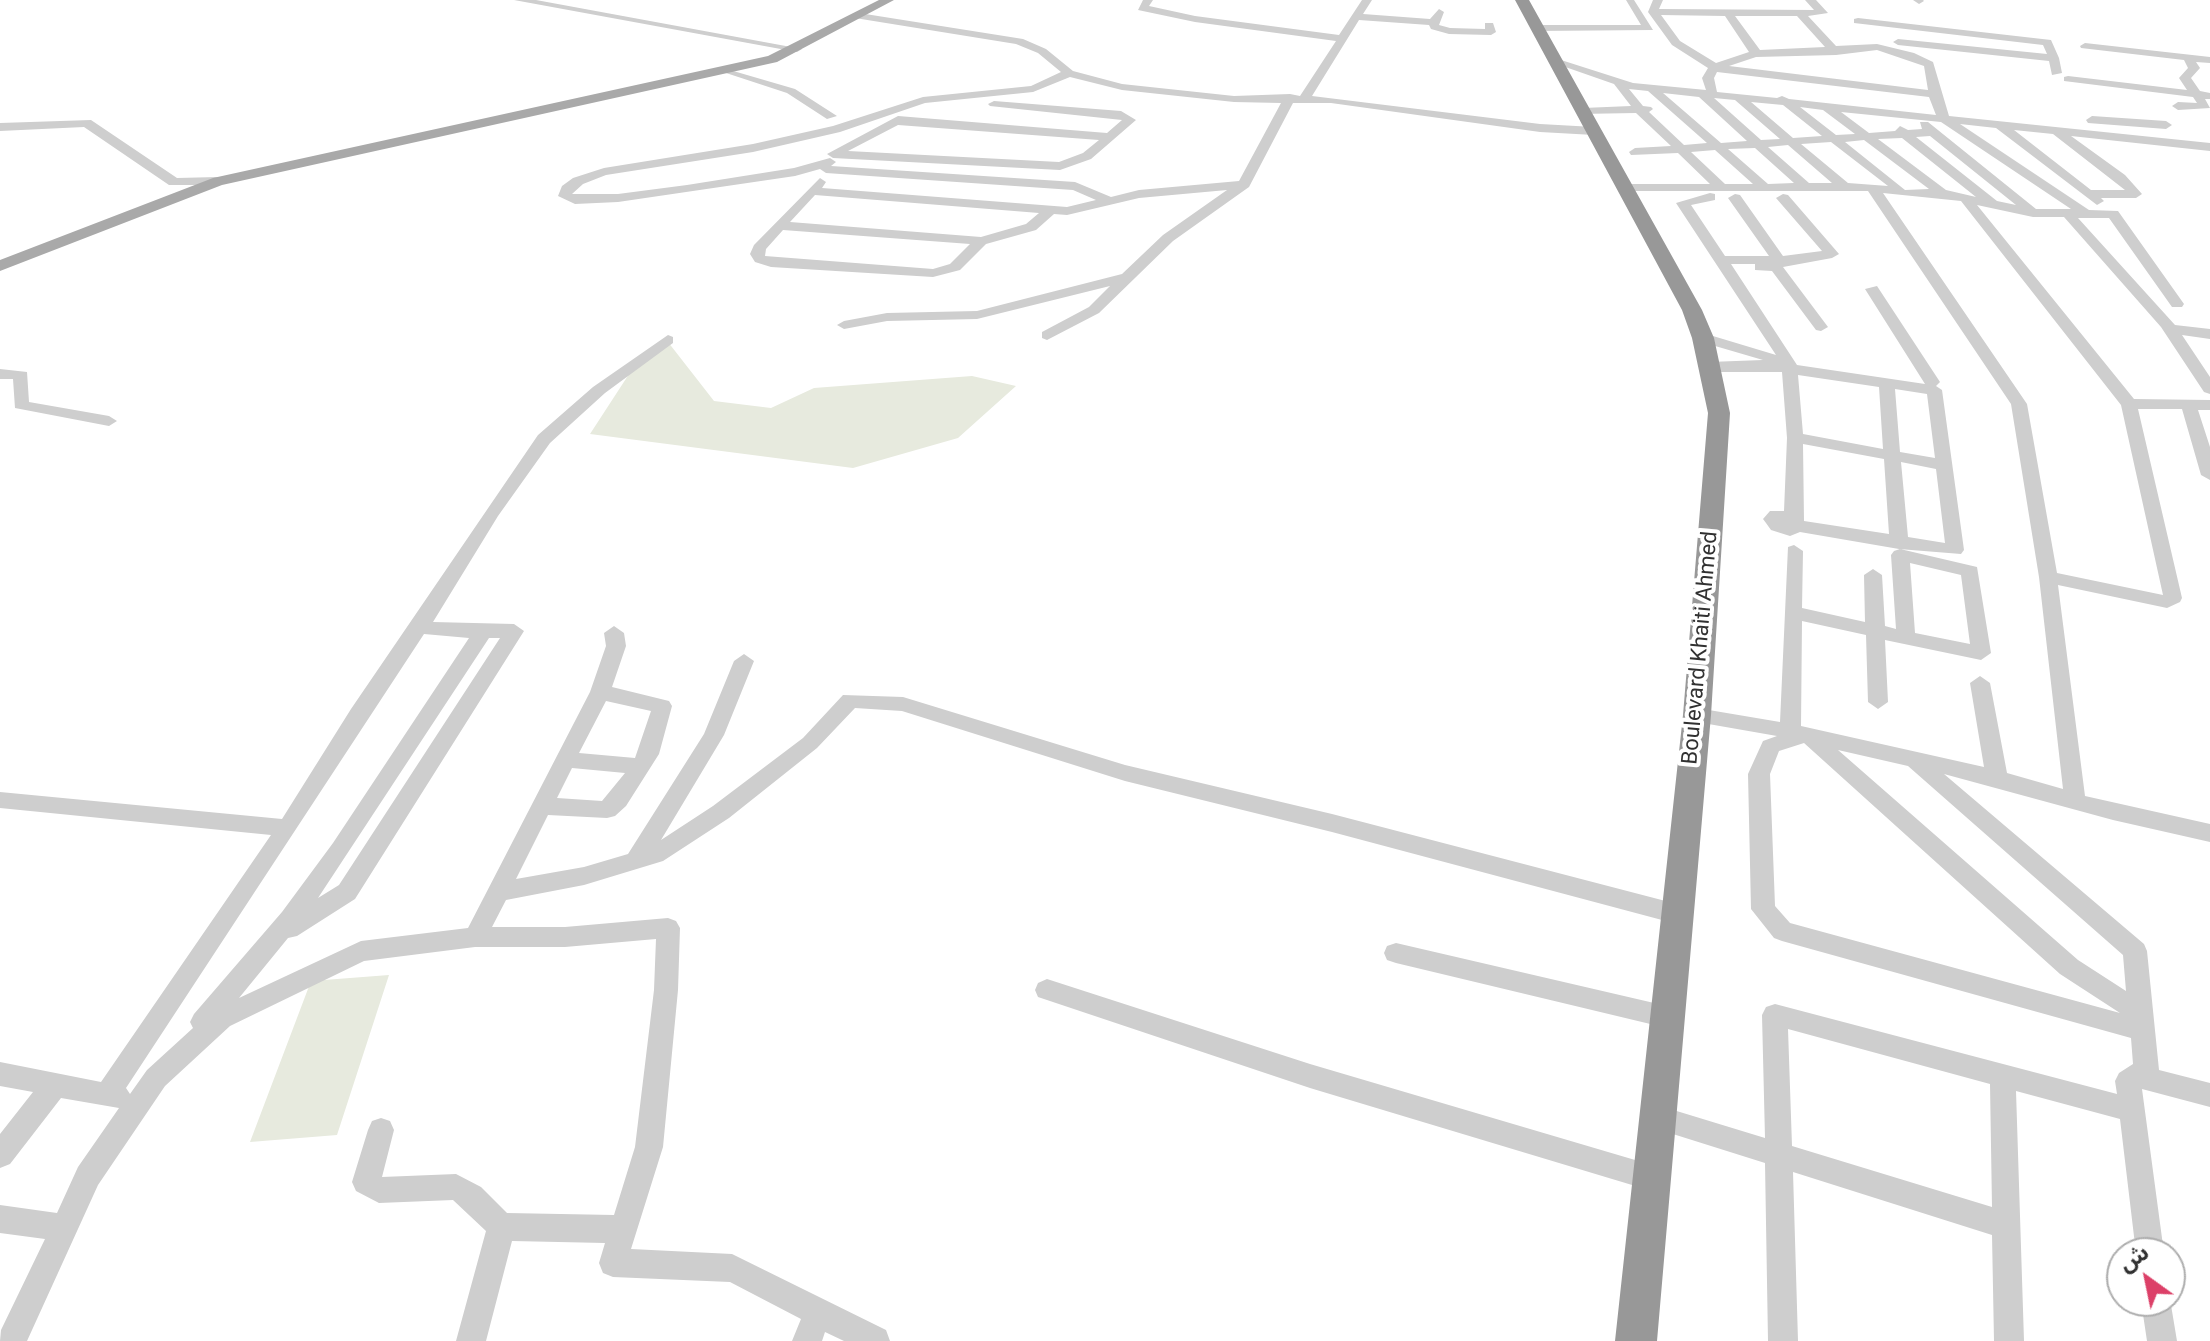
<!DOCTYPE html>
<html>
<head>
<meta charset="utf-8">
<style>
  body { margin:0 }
  #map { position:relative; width:2210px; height:1341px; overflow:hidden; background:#fff; font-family:Roboto,"Noto Sans Arabic",sans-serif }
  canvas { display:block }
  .north { position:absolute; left:2106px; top:1237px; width:80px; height:80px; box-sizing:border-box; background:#fff; border:2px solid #adadad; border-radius:50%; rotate:327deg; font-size:22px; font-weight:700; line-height:32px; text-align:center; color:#313131 }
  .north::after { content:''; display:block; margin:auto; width:28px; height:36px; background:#dc4068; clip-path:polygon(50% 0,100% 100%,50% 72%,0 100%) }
</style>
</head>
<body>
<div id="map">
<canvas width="2210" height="1341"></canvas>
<div class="north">ش</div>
</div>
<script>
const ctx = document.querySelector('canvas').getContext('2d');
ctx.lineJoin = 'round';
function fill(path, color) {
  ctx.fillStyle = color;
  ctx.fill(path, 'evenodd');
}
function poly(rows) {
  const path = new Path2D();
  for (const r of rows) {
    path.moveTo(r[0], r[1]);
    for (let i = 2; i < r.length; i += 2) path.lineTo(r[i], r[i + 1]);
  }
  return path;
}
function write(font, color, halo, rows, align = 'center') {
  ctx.font = font + ' Roboto,sans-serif';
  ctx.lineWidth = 8;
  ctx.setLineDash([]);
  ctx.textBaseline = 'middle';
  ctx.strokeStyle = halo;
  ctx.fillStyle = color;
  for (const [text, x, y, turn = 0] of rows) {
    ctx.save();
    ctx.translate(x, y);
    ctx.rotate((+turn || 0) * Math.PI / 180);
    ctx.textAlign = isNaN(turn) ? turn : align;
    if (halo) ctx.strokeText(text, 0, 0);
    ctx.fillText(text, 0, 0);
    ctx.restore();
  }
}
fill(poly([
  [668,342,714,401,771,408,814,388,972,376,1016,386,958,438,853,468,590,434,631,371],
  [389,975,337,1135,250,1142,311,981]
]), '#e7eade');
fill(poly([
  [514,0,536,0,802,49,797,52,514,0],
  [1143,0,1153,0,1149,6,1195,16,1339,35,1362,0,1372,0,1363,14,1430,19,1439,9,1444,12,1439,25,1450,28,1485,29,1485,23,1493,23,1496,32,1491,35,1449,34,1431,29,1429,25,1359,20,1312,96,1540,124,1594,127,1600,131,1594,135,1540,132,1331,103,1293,103,1249,187,1173,241,1099,313,1047,340,1042,338,1042,332,1089,307,1110,286,977,319,887,321,844,329,837,325,844,321,887,313,977,311,1122,274,1163,235,1227,190,1139,198,1067,215,1054,214,1036,230,986,244,960,270,933,277,771,267,755,262,750,254,754,245,820,178,826,182,822,188,1067,207,1096,200,1073,190,826,173,820,169,795,176,618,202,575,204,558,196,562,186,573,178,604,168,753,144,833,126,923,97,1031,86,1061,72,1038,53,1016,44,855,18,859,13,1023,39,1046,49,1073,71,1122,84,1234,96,1290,94,1300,96,1336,41,1195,22,1138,10,1143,0],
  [1070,77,1122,90,1234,102,1281,103,1239,181,1139,190,1111,197,1075,182,831,166,836,162,830,158,794,168,687,185,618,194,572,194,583,184,606,175,753,152,840,132,925,103,1033,92,1070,77],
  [815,195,1039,213,1026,224,981,237,790,222,815,195],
  [783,230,970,244,950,264,933,269,765,256,766,249,783,230],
  [1626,0,1634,0,1653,30,1536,31,1531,28,1536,25,1641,25,1626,0],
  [1653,0,1663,0,1659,9,1814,10,1805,0,1816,0,1828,13,1808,16,1836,46,1877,44,1914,53,1933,62,1949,116,2210,143,2210,151,2071,136,2125,175,2142,194,2136,198,2101,198,2104,201,2097,205,1996,128,1960,124,2089,210,2118,211,2184,304,2182,307,2172,307,2109,218,2078,218,2175,325,2210,329,2210,339,2182,335,2210,377,2210,394,2204,392,2161,327,2064,217,2033,217,1977,205,2134,399,2210,400,2210,410,2198,410,2210,447,2210,480,2201,475,2182,409,2138,409,2182,598,2180,602,2167,608,2058,585,2085,796,2210,824,2210,842,2113,820,1944,774,2144,944,2147,951,2159,1070,2210,1083,2210,1107,2142,1089,2164,1253,2136,1253,2120,1119,2016,1091,2024,1341,1994,1341,1992,1235,1793,1172,1798,1341,1768,1341,1765,1163,1657,1129,1648,1126,1644,1117,1648,1108,1657,1105,1765,1138,1762,1015,1766,1007,1775,1004,2117,1094,2115,1081,2119,1073,2133,1064,2131,1038,1782,941,1774,938,1751,909,1748,774,1763,741,1777,736,1697,722,1687,715,1697,708,1780,722,1788,547,1794,545,1803,551,1802,608,1865,622,1864,575,1873,569,1882,575,1885,626,1896,629,1891,555,1894,551,1900,549,1977,567,1991,653,1981,660,1885,640,1888,702,1878,709,1868,702,1866,635,1802,621,1801,726,1984,767,1970,683,1980,676,1990,683,2007,773,2063,789,2039,577,2011,404,1868,191,1622,191,1622,185,1627,184,1710,184,1678,153,1631,155,1629,152,1635,148,1671,146,1636,113,1579,114,1579,110,1583,108,1631,106,1614,84,1551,62,1561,60,1633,83,1706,90,1702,78,1708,68,1672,45,1648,12,1653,0],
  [1661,15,1725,16,1749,52,1716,63,1680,41,1661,15],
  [1735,16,1797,16,1825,47,1760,50,1735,16],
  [1877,50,1924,66,1928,90,1729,66,1756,57,1836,55,1877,50],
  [1717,72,1929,97,1936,115,1789,99,1782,96,1777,98,1717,92,1714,78,1717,72],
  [1629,89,1648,91,1707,143,1684,145,1649,112,1653,109,1651,107,1643,106,1629,89],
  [1663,93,1699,97,1747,141,1721,143,1663,93],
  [1714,98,1735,100,1780,139,1761,140,1714,98],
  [1751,102,1783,105,1822,136,1793,138,1751,102],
  [1800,107,1823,110,1855,134,1836,135,1800,107],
  [1841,112,1941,122,2071,209,2036,209,1928,122,1920,122,1922,129,1908,130,1900,126,1895,131,1869,133,1841,112],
  [2014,130,2053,134,2125,190,2091,190,2014,130],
  [1930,136,2016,205,1997,201,1916,137,1930,136],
  [1902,138,1976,197,1946,190,1878,139,1902,138],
  [1864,140,1929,189,1905,190,1845,142,1864,140],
  [1831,142,1888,186,1848,183,1801,144,1831,142],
  [1788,145,1832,183,1809,183,1768,147,1788,145],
  [1755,148,1794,183,1768,184,1728,149,1755,148],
  [1715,150,1753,184,1725,184,1691,152,1715,150],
  [1883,193,1961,201,2121,405,2163,595,2057,573,2027,404,1883,193],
  [1910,563,1961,575,1970,644,1915,633,1910,563],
  [1804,743,2060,974,2120,1013,1790,923,1775,906,1770,774,1779,751,1804,743],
  [1838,750,1908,766,2123,955,2126,991,2078,960,1838,750],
  [1788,1029,1990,1084,1992,1207,1792,1146,1788,1029],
  [1913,0,1923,0,1924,1,1919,4,1913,0],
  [1858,18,2051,40,2059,58,2062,73,2052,75,2049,61,1898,45,1893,42,1898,39,2047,54,2043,45,1854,23,1854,19,1858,18],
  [2085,43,2210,57,2210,63,2196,62,2200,68,2191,78,2200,91,2210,93,2210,99,2205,99,2210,108,2178,110,2172,106,2178,102,2197,103,2193,97,2064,81,2064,77,2068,76,2187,90,2179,78,2188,68,2184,60,2081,48,2080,46,2085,43],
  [723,68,795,89,837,116,827,119,787,93,723,72,723,68],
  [994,101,1121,111,1136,120,1091,159,1060,170,833,158,827,154,898,116,1107,133,1122,120,990,106,988,104,994,101],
  [898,125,1099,140,1083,153,1059,162,848,151,898,125],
  [2092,116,2166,121,2172,125,2166,129,2088,123,2086,120,2092,116],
  [91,120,177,178,218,177,224,181,218,185,169,185,84,127,0,131,0,123,91,120],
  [1710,193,1715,194,1715,200,1691,205,1725,256,1769,256,1728,198,1735,194,1740,195,1783,256,1822,251,1776,198,1783,194,1788,195,1839,254,1832,258,1783,267,1828,327,1821,331,1816,330,1772,271,1755,270,1755,264,1731,264,1797,365,1925,384,1865,289,1877,286,1940,382,1936,386,1942,390,1964,550,1961,554,1899,549,1800,532,1790,536,1771,530,1766,523,1763,519,1770,511,1784,511,1787,438,1782,372,1709,372,1701,367,1709,362,1763,360,1698,341,1698,335,1703,333,1776,355,1676,203,1710,193],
  [1798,375,1879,387,1883,449,1803,434,1798,375],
  [1895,389,1927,394,1935,458,1900,452,1895,389],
  [1803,444,1884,459,1889,534,1804,521,1803,444],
  [1901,462,1936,469,1945,543,1908,537,1901,462],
  [668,335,673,337,673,343,605,393,550,443,498,516,433,622,514,624,524,631,355,899,297,936,288,938,239,998,361,941,468,928,590,692,606,646,604,633,614,626,624,633,626,646,612,687,669,701,672,706,659,754,626,806,615,816,607,818,548,815,516,879,584,867,628,854,704,734,734,661,744,654,754,661,724,735,661,840,713,806,803,738,843,695,903,697,1125,765,1332,814,1677,904,1685,907,1689,914,1685,921,1677,924,1332,832,1125,781,902,711,855,708,817,748,729,818,663,861,584,885,506,900,492,927,565,927,668,918,676,921,680,928,678,990,663,1147,631,1249,732,1254,886,1330,890,1341,844,1341,825,1332,822,1341,792,1341,801,1319,730,1282,613,1277,603,1273,599,1263,605,1243,512,1241,486,1341,456,1341,486,1231,453,1200,379,1203,356,1191,352,1182,368,1130,372,1121,381,1118,390,1121,394,1130,382,1177,456,1174,481,1187,507,1213,614,1215,635,1147,654,990,656,939,565,947,475,947,364,961,230,1026,165,1086,98,1185,27,1341,0,1341,1,1330,45,1239,0,1233,0,1205,57,1213,78,1167,119,1108,61,1098,10,1164,0,1168,0,1134,33,1092,0,1086,0,1062,101,1082,271,835,0,808,0,792,282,819,351,709,538,435,593,387,668,335],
  [424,634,469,638,333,843,282,912,194,1014,190,1022,193,1028,147,1070,130,1094,126,1088,424,634],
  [489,638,500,638,339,885,318,898,489,638],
  [606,701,651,711,635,758,579,753,606,701],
  [572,768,625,773,602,801,557,798,572,768],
  [0,369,27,372,29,402,109,416,117,421,109,426,15,408,13,379,0,379,0,369],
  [1396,943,1667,1006,1676,1009,1680,1017,1676,1025,1667,1028,1396,963,1387,960,1384,953,1387,946,1396,943],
  [1047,979,1310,1064,1652,1165,1662,1169,1666,1178,1662,1187,1652,1191,1310,1088,1038,997,1035,990,1038,983,1047,979],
  [2170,1299,2177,1341,2147,1341,2141,1301,2170,1299]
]), '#cecece');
fill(poly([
  [879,0,894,0,777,62,222,185,0,271,0,260,213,178,768,56,879,0]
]), '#a9a9a9');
fill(poly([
  [1515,0,1529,0,1702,310,1714,338,1730,413,1711,715,1657,1341,1615,1341,1683,715,1708,413,1692,338,1682,310,1515,0]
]), '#989898');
write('22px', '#313131', '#fff', [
  ["Boulevard Khaiti Ahmed",1701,648,-85]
]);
</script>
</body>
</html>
